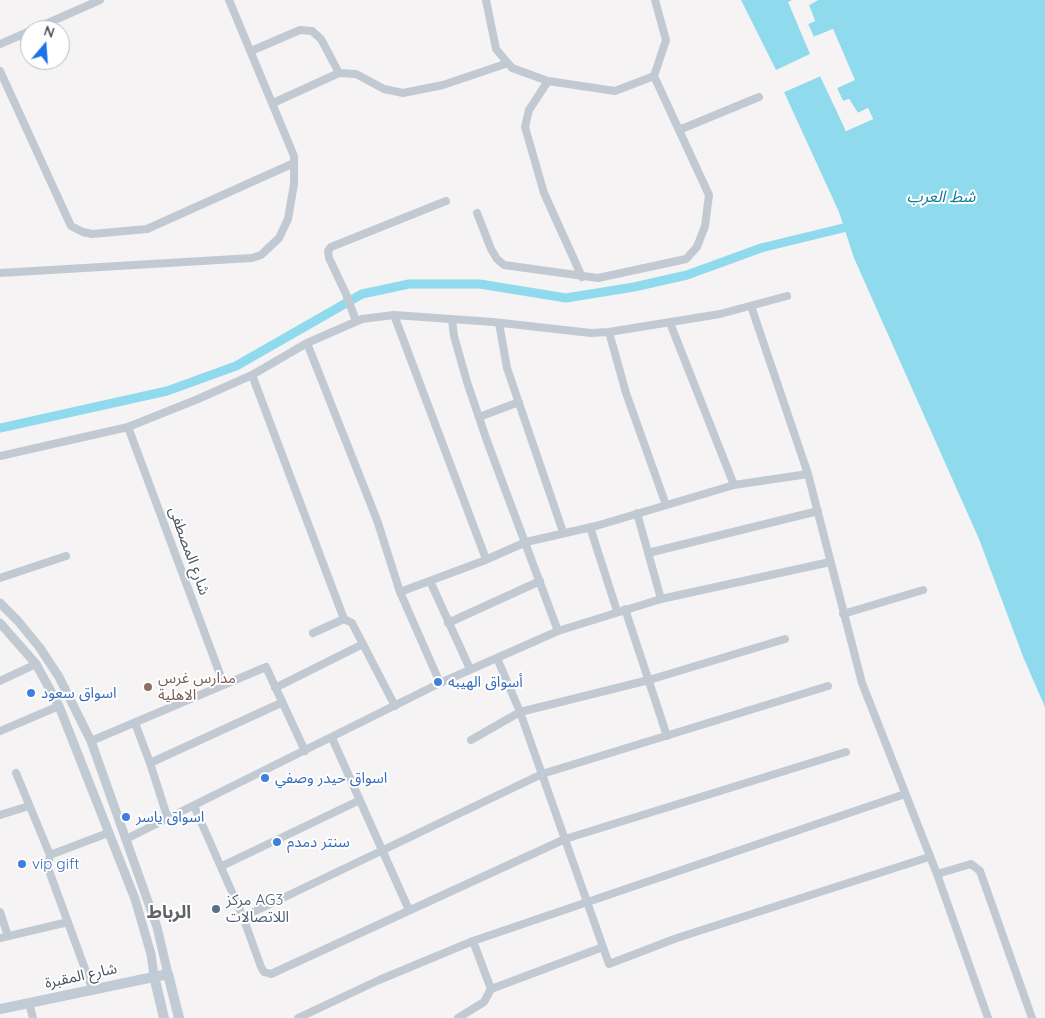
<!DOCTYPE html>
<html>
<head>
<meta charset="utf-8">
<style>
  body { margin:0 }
  #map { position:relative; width:1045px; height:1018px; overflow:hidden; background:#f5f3f3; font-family:Quicksand,sans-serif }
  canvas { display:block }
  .north { position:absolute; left:20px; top:20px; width:50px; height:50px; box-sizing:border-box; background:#fff; border:1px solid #b7bbc0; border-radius:50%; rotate:18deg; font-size:14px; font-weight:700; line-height:20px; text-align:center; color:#4a5661 }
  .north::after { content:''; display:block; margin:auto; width:18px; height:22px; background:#1a73e8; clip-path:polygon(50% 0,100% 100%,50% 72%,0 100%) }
</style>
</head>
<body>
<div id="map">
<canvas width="1045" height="1018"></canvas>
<div class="north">N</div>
</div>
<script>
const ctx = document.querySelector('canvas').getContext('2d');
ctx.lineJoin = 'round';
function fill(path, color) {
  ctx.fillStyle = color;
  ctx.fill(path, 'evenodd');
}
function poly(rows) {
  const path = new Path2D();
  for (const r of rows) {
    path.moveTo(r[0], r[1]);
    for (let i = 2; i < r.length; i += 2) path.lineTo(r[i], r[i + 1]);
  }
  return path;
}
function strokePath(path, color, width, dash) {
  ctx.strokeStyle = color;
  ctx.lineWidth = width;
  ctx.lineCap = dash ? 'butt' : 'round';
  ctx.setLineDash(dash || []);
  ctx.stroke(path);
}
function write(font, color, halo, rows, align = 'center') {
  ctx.font = font + ' Quicksand,"Noto Sans Arabic",sans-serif';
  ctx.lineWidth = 4;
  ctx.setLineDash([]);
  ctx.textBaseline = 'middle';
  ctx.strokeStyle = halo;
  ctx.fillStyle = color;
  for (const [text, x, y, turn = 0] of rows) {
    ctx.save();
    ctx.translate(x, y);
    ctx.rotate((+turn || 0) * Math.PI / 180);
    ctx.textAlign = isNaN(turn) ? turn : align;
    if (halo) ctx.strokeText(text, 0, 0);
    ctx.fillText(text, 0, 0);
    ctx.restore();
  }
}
fill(poly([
  [741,0,792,0,788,2,810,54,776,70],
  [818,0,1045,0,1045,707,1024,659,979,539,854,258,839,212,784,92,820,76,846,131,873,119,868,108,858,113,849,99,843,101,837,88,854,80,833,29,814,37,808,24,815,21,809,5]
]), '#90daee');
fill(poly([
  [814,0,818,0,809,5,815,21,808,24,813,37,833,29,855,80,837,88,843,101,849,99,858,113,868,108,873,119,846,131,821,76,784,92,783,90,821,73,848,128,870,118,867,112,857,115,848,102,840,102,835,87,851,78,831,32,814,40,811,38,805,24,812,20,807,4]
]), '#f5f3f3');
strokePath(poly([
  [0,428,167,391,236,366,362,294,409,284,480,284,566,298,634,287,687,275,761,248,843,228]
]), '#90daee', 9);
strokePath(poly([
  [486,0,496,49,512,68,548,81,615,91,654,76,666,40,655,0],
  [32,30,100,0],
  [0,44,30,31],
  [251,51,300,30,312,31,321,39,339,73],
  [0,71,71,226,83,232,92,234,147,229,294,163],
  [548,81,529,110,525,127,544,193,582,277],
  [273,103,339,73,356,74,384,89,403,93,443,85,508,63],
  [679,130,759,97],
  [477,213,491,249,497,259,504,265,598,278,686,259,697,247,705,226,709,195,654,76],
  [0,273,252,258,261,255,279,238,288,219,294,184,294,156,229,0],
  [751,306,808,474,862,683,937,874,988,1018],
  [394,315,486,559],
  [452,320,454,336,467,382,487,441,558,631],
  [356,321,346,294,329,258,328,251,331,247,446,201],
  [499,323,507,368,563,532],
  [670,323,734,485],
  [609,332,626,393,666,505],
  [307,343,377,520,400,592,440,683],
  [252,375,344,619],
  [479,417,519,402],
  [128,427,224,685],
  [0,456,128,427,198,399,252,375,307,343,362,319,394,315,493,322,591,333,609,332,720,314,787,296],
  [637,513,661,599],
  [590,527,617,611],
  [648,553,818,511],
  [0,578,66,556],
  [430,581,470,669],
  [400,592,483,561,526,542,596,526,734,485,808,474],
  [625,609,667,736],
  [843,614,923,590],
  [448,623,540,581],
  [313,633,344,619,352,623,395,706],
  [497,658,520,712,609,964,677,938,929,857],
  [0,681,36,664],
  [275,688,363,644],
  [135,723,150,763,168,819],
  [0,731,59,706],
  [332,738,409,910],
  [471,740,520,712,649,680,785,639],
  [91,741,266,667,305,751],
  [150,763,281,703],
  [16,773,50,855,48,868,92,988],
  [194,806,243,917,261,967,264,972,271,974,565,839,846,752],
  [0,815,29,806],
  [126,839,440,683,558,631,661,599,830,562],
  [50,855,108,833],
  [222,866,358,801],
  [937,874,971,864,980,871,1032,1018],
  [0,912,8,936],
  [243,917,542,774,828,686],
  [0,938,68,922],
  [491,989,603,947],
  [29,1003,33,1018],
  [298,1018,379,980,473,941,905,794],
  [458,1018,484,1002,491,989,473,941]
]), '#c1cad2', 8);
strokePath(poly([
  [0,603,18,621,40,648,59,677,91,741,157,927,168,974],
  [0,623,36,664,59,706,135,899,151,954,154,976]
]), '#c1cad2', 9);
strokePath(poly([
  [154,976,164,1018],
  [0,1009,168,974,179,1018]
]), '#c1cbd6', 10);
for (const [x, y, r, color] of [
  [438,682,5,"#3f7fe0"],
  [148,687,5,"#8d6e63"],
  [31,693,5,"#3f7fe0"],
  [265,778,5,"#3f7fe0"],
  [126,817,5,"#3f7fe0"],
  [277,842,5,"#3f7fe0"],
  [22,864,5,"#3f7fe0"],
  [216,909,5,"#5c6f8a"]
]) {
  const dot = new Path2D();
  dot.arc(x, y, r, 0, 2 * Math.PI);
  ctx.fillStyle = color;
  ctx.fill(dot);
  strokePath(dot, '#fff', 2);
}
write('15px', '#4a5661', '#fff', [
  ["شارع المصطفى",189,551,70],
  ["شارع المقبرة",81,976,-12]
]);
write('15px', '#785e54', '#fff', [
  ["مدارس غرس",158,678],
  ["الاهلية",158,695]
], 'left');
write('15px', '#366cbe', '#fff', [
  ["أسواق الهيبه",448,682],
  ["اسواق سعود",41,693],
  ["اسواق حيدر وصفي",275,778],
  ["اسواق ياسر",136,817],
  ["سنتر دمدم",287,842],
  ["vip gift",32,864]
], 'left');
write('15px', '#4e5e75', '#fff', [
  ["مركز AG3",226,900],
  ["اللاتصالات",226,917]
], 'left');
write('italic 16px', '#0c7c9b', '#fff', [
  ["شط العرب",941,197]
]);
write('bold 18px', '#5f6368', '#fff', [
  ["الرباط",169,913]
]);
</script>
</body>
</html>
